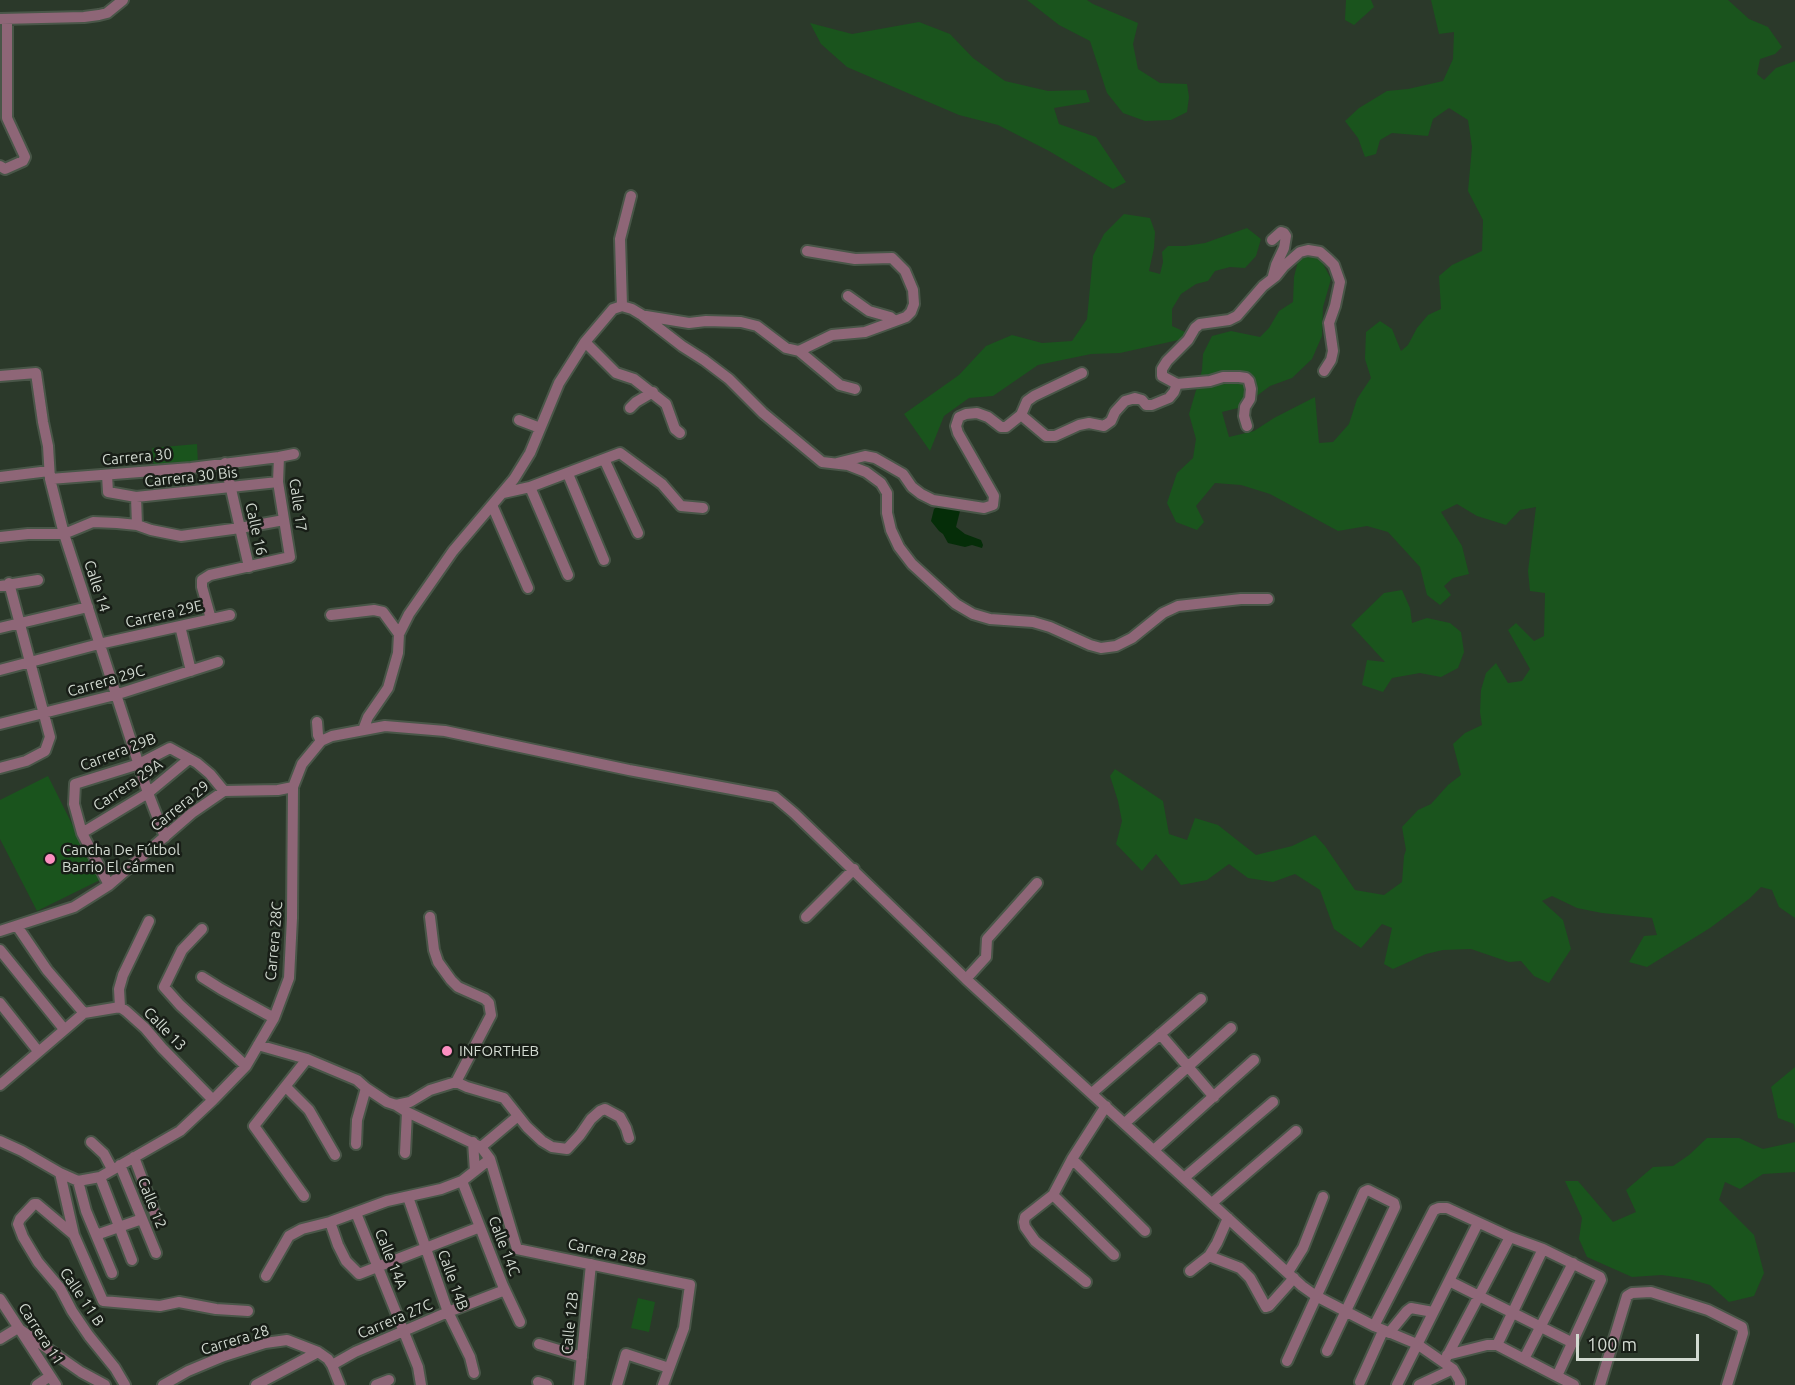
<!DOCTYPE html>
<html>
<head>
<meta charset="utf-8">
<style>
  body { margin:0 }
  #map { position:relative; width:1795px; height:1385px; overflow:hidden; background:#2b392a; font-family:Ubuntu,sans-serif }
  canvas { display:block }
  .scale { position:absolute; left:1576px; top:1334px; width:123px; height:27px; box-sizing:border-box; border:3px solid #d2dad1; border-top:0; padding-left:8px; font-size:18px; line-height:21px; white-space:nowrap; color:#d2dad1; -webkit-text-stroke:4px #181e17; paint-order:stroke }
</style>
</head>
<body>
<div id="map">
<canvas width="1795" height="1385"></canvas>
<div class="scale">100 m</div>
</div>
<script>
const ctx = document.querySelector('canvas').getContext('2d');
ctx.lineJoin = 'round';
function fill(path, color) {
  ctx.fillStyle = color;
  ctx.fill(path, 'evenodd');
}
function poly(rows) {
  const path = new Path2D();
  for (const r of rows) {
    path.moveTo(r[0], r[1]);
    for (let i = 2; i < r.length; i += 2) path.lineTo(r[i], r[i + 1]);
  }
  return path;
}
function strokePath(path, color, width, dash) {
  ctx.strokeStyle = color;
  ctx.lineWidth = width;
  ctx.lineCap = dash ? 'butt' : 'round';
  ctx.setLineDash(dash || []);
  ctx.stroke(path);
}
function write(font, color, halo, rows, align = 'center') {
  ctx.font = font + ' Ubuntu,sans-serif';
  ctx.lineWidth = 5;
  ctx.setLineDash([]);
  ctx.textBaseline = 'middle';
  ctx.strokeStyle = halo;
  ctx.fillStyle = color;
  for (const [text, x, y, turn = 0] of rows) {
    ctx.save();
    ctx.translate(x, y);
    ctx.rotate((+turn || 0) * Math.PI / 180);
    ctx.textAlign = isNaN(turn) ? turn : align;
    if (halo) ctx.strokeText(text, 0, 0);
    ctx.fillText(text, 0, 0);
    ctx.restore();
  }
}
fill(poly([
  [1027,0,1087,0,1093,4,1138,23,1133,44,1138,69,1160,83,1187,84,1189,97,1187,112,1171,120,1145,121,1123,113,1107,93,1090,41,1059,25],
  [1346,0,1371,0,1374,7,1354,25,1345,20],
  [1431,0,1728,0,1749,19,1768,27,1782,47,1775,54,1760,59,1757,74,1764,80,1776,68,1795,61,1795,918,1779,907,1772,890,1761,887,1749,899,1710,928,1647,967,1629,962,1644,936,1657,935,1652,918,1602,913,1577,908,1552,896,1542,901,1563,920,1571,949,1549,983,1534,976,1521,961,1509,962,1471,949,1443,950,1426,954,1393,969,1384,964,1392,928,1382,924,1361,948,1334,929,1320,890,1295,874,1273,882,1248,878,1229,864,1207,880,1181,885,1156,854,1142,871,1116,844,1122,821,1118,801,1110,776,1115,769,1163,801,1169,834,1187,840,1195,818,1218,825,1256,855,1292,846,1315,835,1325,846,1355,890,1384,895,1402,882,1404,856,1406,850,1402,827,1418,810,1431,804,1448,785,1461,775,1453,744,1465,733,1482,725,1480,712,1481,690,1486,673,1496,663,1508,683,1522,681,1530,669,1508,630,1516,623,1534,641,1544,636,1545,593,1530,591,1528,571,1536,507,1520,510,1506,525,1477,516,1457,504,1441,512,1462,546,1469,574,1453,578,1444,586,1451,595,1440,605,1427,595,1420,567,1388,532,1367,526,1338,531,1270,494,1241,485,1215,483,1196,506,1204,522,1197,530,1176,522,1167,503,1177,473,1193,458,1196,439,1189,414,1202,370,1203,354,1212,336,1231,331,1260,337,1269,328,1279,311,1293,302,1294,277,1299,257,1318,254,1331,279,1323,307,1322,336,1312,359,1292,378,1270,386,1242,407,1222,412,1229,437,1254,431,1274,418,1315,397,1319,443,1333,442,1349,424,1357,399,1371,378,1365,359,1366,332,1380,321,1392,329,1401,351,1408,345,1417,328,1428,315,1441,309,1439,276,1452,265,1482,251,1483,220,1468,191,1472,147,1468,120,1449,108,1433,119,1428,136,1392,133,1380,140,1376,154,1365,157,1358,138,1345,121,1359,108,1387,91,1408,89,1443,81,1453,59,1454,32,1439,34],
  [919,22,950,34,973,58,1005,81,1048,91,1086,90,1090,102,1054,108,1059,124,1096,137,1126,182,1113,189,1049,151,998,125,959,115,847,67,821,44,810,23,852,34],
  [1124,214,1150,218,1155,232,1154,248,1149,271,1160,274,1163,262,1162,252,1168,246,1185,246,1205,243,1247,228,1261,239,1256,256,1245,268,1230,267,1215,271,1208,281,1196,284,1181,294,1172,309,1172,326,1185,332,1183,339,1120,353,1091,354,1038,365,993,396,969,398,944,416,930,451,904,414,959,375,986,346,1012,335,1042,343,1072,341,1087,319,1093,256,1104,234],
  [197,444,198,464,154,468,152,448],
  [1402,590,1410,608,1412,623,1427,618,1450,623,1461,632,1464,652,1458,668,1441,677,1420,673,1392,678,1383,692,1362,685,1367,660,1385,662,1351,625,1384,593],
  [48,776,100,880,37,911,0,839,0,800],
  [1795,1067,1795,1131,1794,1124,1778,1118,1771,1087],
  [1707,1138,1739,1138,1763,1149,1795,1142,1795,1172,1763,1174,1740,1189,1725,1182,1719,1200,1754,1235,1764,1273,1754,1296,1729,1302,1710,1285,1689,1279,1662,1275,1632,1277,1587,1257,1579,1239,1582,1218,1565,1181,1578,1181,1613,1222,1636,1212,1626,1190,1653,1167,1673,1166,1689,1155],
  [638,1298,655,1302,649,1332,631,1328]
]), '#1a541d');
fill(poly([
  [938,506,961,507,956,527,965,534,981,540,983,545,982,548,972,545,965,547,948,543,943,534,939,531,931,521,934,509]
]), '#052d08');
const minor = poly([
  [0,19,84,17,99,15,107,13,123,0],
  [0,166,5,169,23,161,25,157,7,118,7,19],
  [1272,240,1281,232,1284,233,1286,236,1284,248,1276,265,1273,276],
  [848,296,869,311,890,317,895,321],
  [622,306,620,239,631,196],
  [646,316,689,323,706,321,741,322,757,326,786,348,799,351,832,335,865,332,906,317,911,312,914,304,913,290,905,271,892,258,855,259,807,251],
  [585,342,616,373,634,379,666,404,675,429,680,433],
  [799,351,840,385,855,389],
  [0,376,36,373,43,422,48,446,50,479,64,534,148,793,165,837],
  [1177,384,1162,376,1162,369,1167,361,1188,340,1195,328,1200,324,1229,320,1237,316,1263,286,1276,276,1284,266,1300,252,1308,250,1320,252,1328,259,1334,265,1340,282,1335,306,1329,323,1333,351,1331,360,1324,371],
  [630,408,636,402,653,392],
  [1021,415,1046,436,1055,436,1079,425,1089,423,1104,426,1111,421,1115,412,1125,401,1135,398,1142,400,1146,405,1152,405,1169,398,1174,392,1177,384,1210,381,1223,377,1239,377,1246,378,1249,381,1251,389,1250,399,1245,407,1244,416,1247,426],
  [519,420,540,428],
  [604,459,638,533],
  [225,463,249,567],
  [837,463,865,456,875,458,903,474,912,487,921,494,933,500,984,508,993,505,994,496,958,433,956,426,959,417,966,414,977,413,988,417,1001,427,1006,427,1021,415,1027,401,1034,396,1082,373],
  [568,474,604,560],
  [107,475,108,492,136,497,278,482],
  [0,477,49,471],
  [50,479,191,468,279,457,294,454],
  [530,487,568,575],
  [503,493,530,487,620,453,662,484,681,506,703,508],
  [136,497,137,525],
  [492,505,528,588],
  [0,537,28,534,64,534,93,522,117,523,137,525,151,530,181,536,240,528,284,520],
  [0,586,38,580],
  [331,615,374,610,383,612,399,634],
  [211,619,202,587,202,580,210,575,290,557,278,482,279,457],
  [180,626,191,671],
  [0,628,88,607],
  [0,670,99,644,230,615],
  [317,722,318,735,321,741],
  [0,724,115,695,218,662],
  [363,730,368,717,388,688,398,653,399,634,409,614,453,551,514,479,530,453,559,383,585,342,613,309,622,306,632,309,642,315,682,346,704,360,729,379,763,413,822,462,848,465,866,472,881,483,887,493,887,513,891,530,899,547,912,564,935,585,956,604,973,614,990,619,1033,622,1050,627,1090,645,1101,648,1116,646,1132,638,1163,613,1178,606,1241,599,1268,599],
  [0,768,26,761,45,751,50,737,9,583],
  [82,833,148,793,189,759],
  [109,885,82,833,74,804,75,784,139,764,170,748,197,763,210,774,224,791],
  [806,917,854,869],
  [17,926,47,970,84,1013],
  [202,929,182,950,164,987,180,1005,246,1066],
  [0,931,74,907,109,885,192,813,224,791,278,790,293,787],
  [0,950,64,1029],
  [202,977,221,989,274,1018],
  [966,979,986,957,987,939,1037,883],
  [0,1003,38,1051],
  [120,1007,119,989,123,975,149,921],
  [1160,1034,1214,1097],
  [258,1045,307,1059,357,1080,366,1088,387,1102,396,1105,407,1112,481,1147,490,1159,517,1249,690,1285,684,1328,663,1385],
  [456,1082,467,1087,504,1098,527,1127,542,1141,552,1147,567,1149,580,1135,591,1119,600,1111,605,1109,620,1117,626,1128,629,1138],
  [0,1085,84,1013,120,1007,126,1011,145,1028,162,1048,213,1100],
  [286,1087,309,1110,335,1155],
  [1092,1093,1201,999],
  [396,1105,410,1102,430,1090,456,1082,491,1015,489,1003,485,999,458,987,451,980,438,962,434,950,430,917],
  [1125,1123,1231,1028],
  [0,1141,22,1151,60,1173,78,1181,100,1177,180,1131,213,1100,246,1066,274,1018,289,978,292,918,293,787,302,764,321,741,332,736,385,726,445,731,629,770,775,797,794,813,966,979,1302,1286,1316,1296,1374,1326,1417,1344,1453,1369,1460,1381,1460,1385],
  [91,1142,104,1154,112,1169],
  [473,1142,475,1171],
  [356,1144,357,1120,366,1088],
  [481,1147,518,1116],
  [1154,1150,1254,1060],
  [405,1153,407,1112],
  [134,1157,157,1219],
  [1072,1159,1145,1231],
  [120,1165,156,1253],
  [60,1173,74,1235,103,1301,160,1306,179,1302,216,1309,248,1311],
  [100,1177,132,1260],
  [1184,1178,1273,1102],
  [78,1181,86,1211,112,1273],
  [462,1181,503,1286,520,1322],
  [1053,1195,1114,1255],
  [304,1196,254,1126,307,1059],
  [408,1197,448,1312,470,1357,474,1373],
  [1212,1203,1296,1131],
  [356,1213,418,1367,421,1385],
  [330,1222,338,1245,346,1261,359,1274,480,1227],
  [74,1235,37,1204,34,1204,20,1219,18,1224,23,1237,38,1262,60,1288,72,1311,89,1336,115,1368,125,1385],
  [96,1235,142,1219],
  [1209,1256,1240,1268,1250,1278,1266,1307,1269,1306,1294,1278],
  [1190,1271,1209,1256,1217,1243,1228,1218],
  [1288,1272,1303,1248,1323,1197],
  [266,1276,289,1236,302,1229,330,1222,387,1201,441,1189,462,1181,490,1159],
  [1449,1281,1573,1343],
  [1086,1282,1035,1241,1025,1227,1024,1222,1025,1217,1053,1195,1072,1159,1106,1106],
  [0,1299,56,1385],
  [1374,1326,1434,1210,1439,1208,1447,1208,1510,1237,1543,1249,1600,1277,1601,1280,1557,1376],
  [1389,1333,1407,1311,1411,1308,1433,1312],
  [0,1339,18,1328,81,1372,105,1385],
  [539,1344,582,1357],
  [1497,1345,1543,1249],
  [1447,1355,1487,1345,1497,1345,1574,1385],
  [1524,1359,1573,1263],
  [1287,1361,1364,1192,1368,1190,1394,1203,1395,1207,1327,1351],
  [1444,1362,1510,1237],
  [332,1365,355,1352,448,1312,505,1290],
  [538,1382,547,1385],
  [1360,1382,1383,1331],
  [37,1385,50,1376],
  [163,1385,188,1371,224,1356,265,1343,287,1340,318,1352,328,1359,332,1365,340,1385],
  [256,1385,318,1352],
  [376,1385,389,1380],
  [579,1385,591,1264],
  [617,1385,626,1354,669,1368],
  [1397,1385,1478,1223],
  [1419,1385,1453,1369],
  [1600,1385,1627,1296,1632,1293,1651,1292,1708,1310,1742,1327,1743,1333,1727,1385]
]);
strokePath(minor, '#495648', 14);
strokePath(minor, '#8e6677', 10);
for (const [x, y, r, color] of [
  [50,859,6,"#fc8fc1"],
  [447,1051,6,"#fc8fc1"]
]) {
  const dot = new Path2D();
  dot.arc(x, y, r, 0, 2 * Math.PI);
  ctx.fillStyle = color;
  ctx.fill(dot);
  strokePath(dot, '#181e17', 2);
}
write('15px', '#d2dad1', '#181e17', [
  ["Carrera 30",137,457,-5],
  ["Carrera 30 Bis",191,477,-6],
  ["Calle 17",298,505,82],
  ["Calle 16",256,529,77],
  ["Calle 14",97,586,72],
  ["Carrera 29E",164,614,-13],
  ["Carrera 29C",106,681,-16],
  ["Carrera 29B",118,752,-21],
  ["Carrera 29A",128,785,-34],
  ["Carrera 29",180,806,-39],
  ["Carrera 28C",274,941,-85],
  ["Calle 13",165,1029,46],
  ["Calle 12",152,1203,68],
  ["Calle 14C",504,1246,69],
  ["Carrera 28B",607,1252,12],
  ["Calle 14A",391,1259,68],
  ["Calle 14B",453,1280,70],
  ["Calle 11 B",82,1297,56],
  ["Carrera 27C",395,1319,-23],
  ["Calle 12B",570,1323,-84],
  ["Carrera 11",41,1334,57],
  ["Carrera 28",235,1340,-17]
]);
write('15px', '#d2dad1', '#181e17', [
  ["Cancha De Fútbol",62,850],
  ["Barrio El Cármen",62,867],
  ["INFORTHEB",459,1051]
], 'left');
</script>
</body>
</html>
